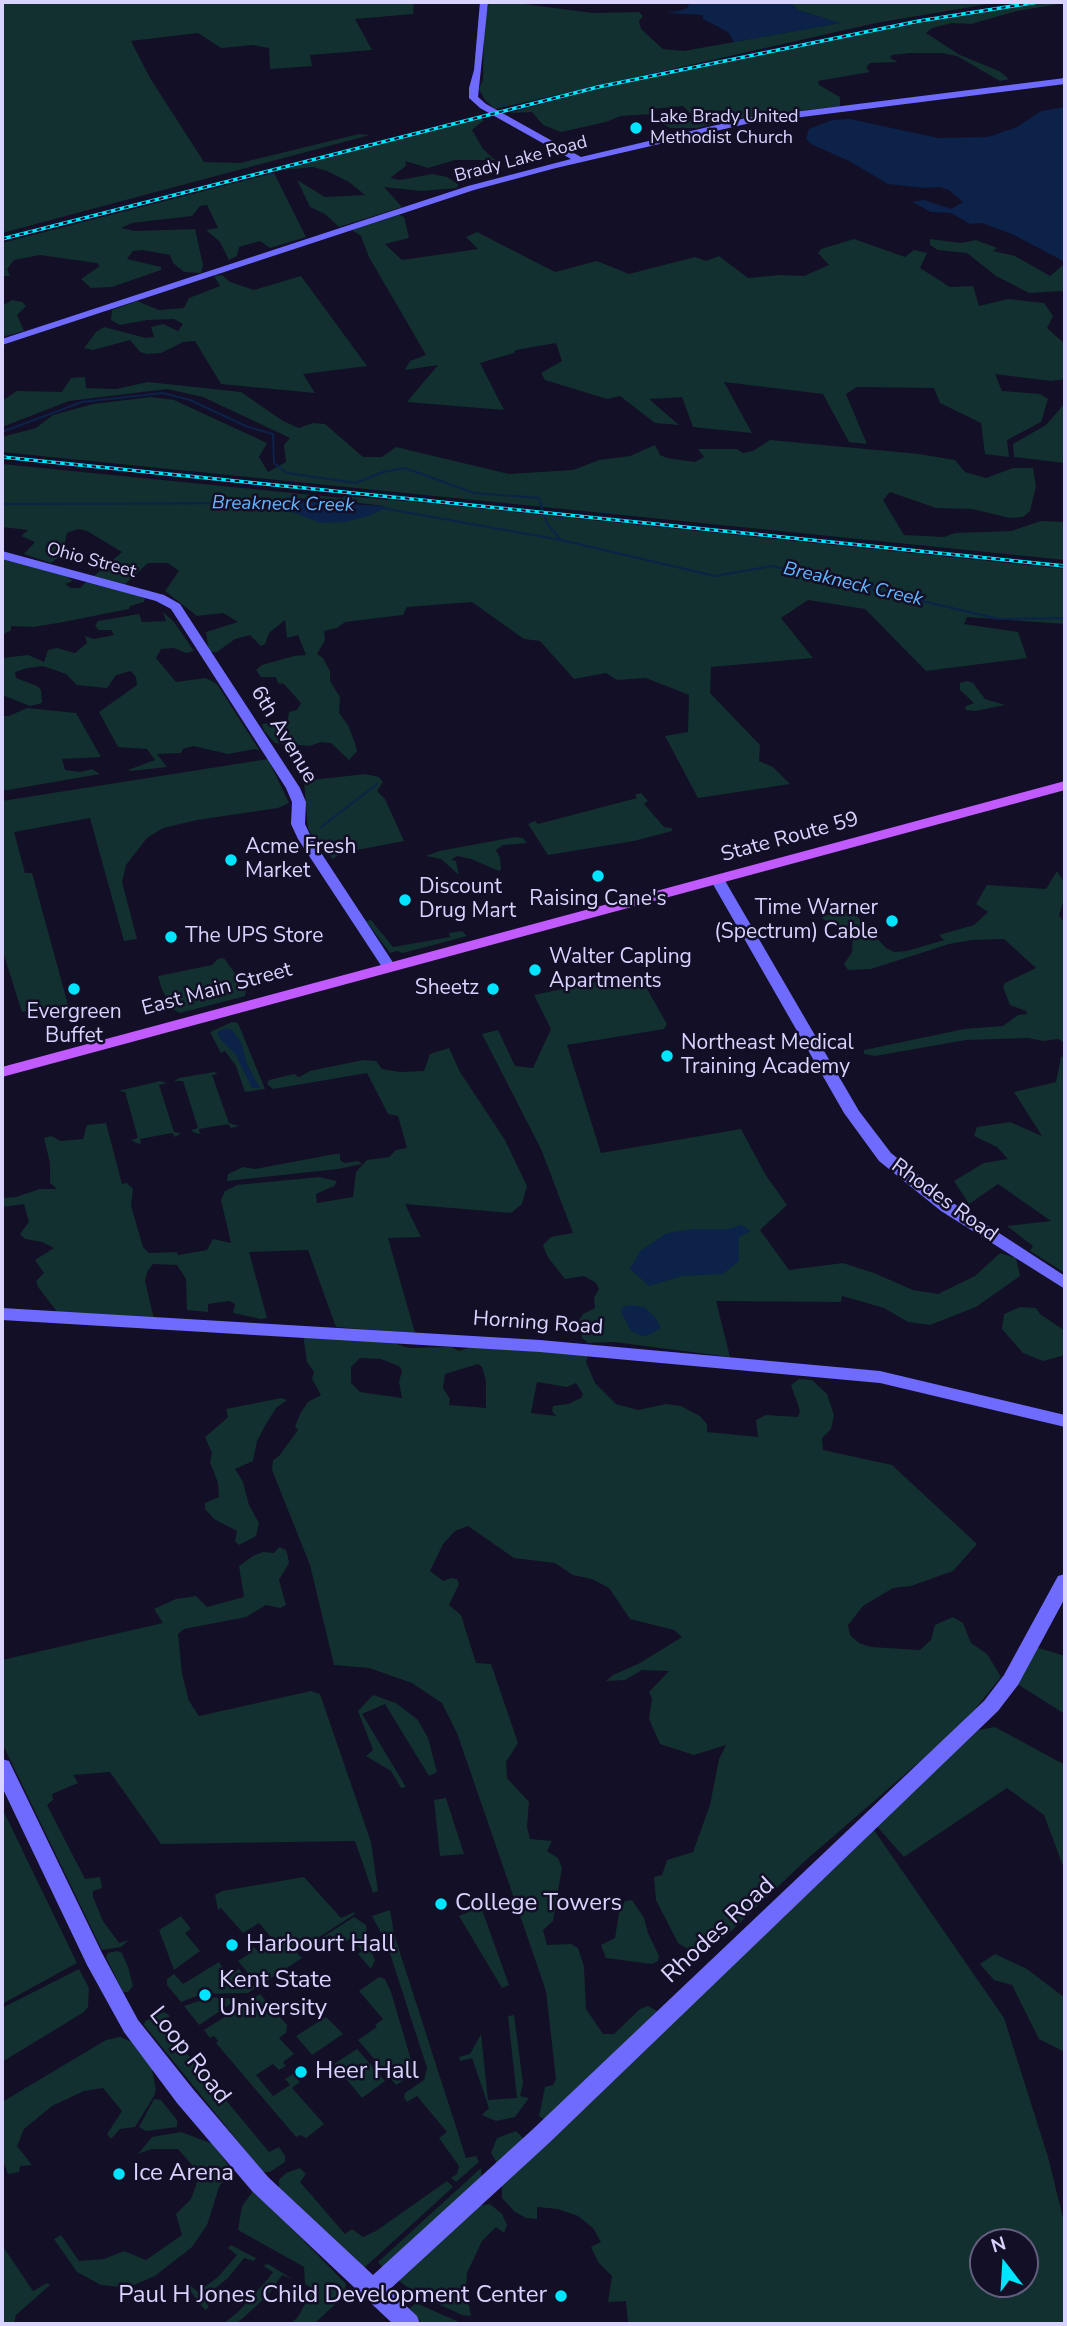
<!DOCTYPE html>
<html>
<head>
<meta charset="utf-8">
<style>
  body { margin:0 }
  #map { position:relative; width:1067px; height:2326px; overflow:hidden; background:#130f26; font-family:"Nunito Sans",sans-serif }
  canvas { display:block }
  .frame { position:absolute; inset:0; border:4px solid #d9d4ff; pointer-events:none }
  .north { position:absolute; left:969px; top:2228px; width:70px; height:70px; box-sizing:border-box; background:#130f26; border:2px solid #625e7d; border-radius:50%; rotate:343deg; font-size:19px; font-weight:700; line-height:28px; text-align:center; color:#d9d4ff }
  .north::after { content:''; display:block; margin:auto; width:24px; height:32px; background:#00e5ff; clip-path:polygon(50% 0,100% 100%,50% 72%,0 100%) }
</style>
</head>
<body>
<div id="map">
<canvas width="1067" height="2326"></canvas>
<div class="frame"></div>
<div class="north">N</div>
</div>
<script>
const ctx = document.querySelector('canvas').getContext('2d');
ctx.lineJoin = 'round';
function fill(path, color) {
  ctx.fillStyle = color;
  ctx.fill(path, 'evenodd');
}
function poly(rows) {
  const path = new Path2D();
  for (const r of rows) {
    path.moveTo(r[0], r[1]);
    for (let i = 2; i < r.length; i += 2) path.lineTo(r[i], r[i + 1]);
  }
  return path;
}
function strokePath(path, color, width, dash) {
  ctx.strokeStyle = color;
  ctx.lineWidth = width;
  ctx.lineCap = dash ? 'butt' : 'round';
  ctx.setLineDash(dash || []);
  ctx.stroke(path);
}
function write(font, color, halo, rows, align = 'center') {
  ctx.font = font + ' "Nunito Sans",sans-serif';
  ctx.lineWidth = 5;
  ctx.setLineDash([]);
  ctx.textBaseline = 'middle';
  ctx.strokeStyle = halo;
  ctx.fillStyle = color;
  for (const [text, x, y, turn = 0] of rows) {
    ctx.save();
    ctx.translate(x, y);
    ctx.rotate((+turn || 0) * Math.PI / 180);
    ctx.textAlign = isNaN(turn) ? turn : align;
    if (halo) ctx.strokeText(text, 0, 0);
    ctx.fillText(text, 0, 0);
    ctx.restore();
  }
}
fill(poly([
  [2,2,414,2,413,14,355,19,372,50,310,55,312,66,270,69,269,48,253,45,221,48,198,33,131,41,150,78,204,162,240,163,359,134,370,135,2,233],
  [489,2,509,2,593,13,639,12,643,16,639,21,641,29,663,49,684,51,839,23,798,10,789,2,1000,2,876,23,495,109,485,100,479,89,483,80,484,25],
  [1049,2,1065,3,1017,11,971,24,952,23,932,28,926,33,960,55,999,71,1009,79,1000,81,957,56,941,53,910,53,892,55,890,58,898,62,870,63,866,68,870,72,818,81,819,85,840,97,840,106,740,118,729,111,705,110,711,124,697,128,670,128,657,120,672,119,678,124,691,121,691,114,683,106,653,109,652,114,621,116,606,122,561,132,543,125,532,112,509,113,600,88,720,62,971,13],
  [478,118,484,120,472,130,483,149,495,160,455,160,428,168,405,161,406,166,390,178,400,180,432,174,447,177,458,184,457,188,421,191,384,187,402,207,339,227,325,214,310,207,297,180,325,197,365,195,349,182,327,171,313,167,283,170],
  [274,173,306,237,270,248,260,241,239,247,237,256,229,260,220,242,206,230,218,228,207,205,200,206,192,216,132,223,121,228,135,231,195,229,203,265,201,273,184,272,173,263,170,255,142,250,133,251,127,259,161,267,161,270,112,287,91,288,81,279,100,266,97,263,40,255,14,260,7,269,10,276,2,276,2,243],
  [399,215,404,217,409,238,385,244,402,260,478,249,466,237,477,232,555,272,597,261,629,274,695,257,706,261,719,256,748,278,780,275,804,276,829,265,818,253,821,249,854,239,905,257,914,250,927,253,920,268,950,287,973,286,979,306,1008,299,1044,303,1053,316,1047,328,1065,344,1065,379,1051,381,995,374,1002,391,1040,394,1048,399,1041,422,1007,440,1009,457,985,454,981,423,940,403,934,388,857,387,846,394,867,444,849,442,823,394,724,382,752,433,693,427,682,397,649,399,679,425,655,423,620,396,607,399,545,380,541,373,562,361,556,343,516,350,514,353,480,363,504,410,407,402,438,365,405,370,410,361,426,355,369,257,361,236,352,230],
  [930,239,961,243,976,240,997,248,993,251,1015,256,1050,276,1062,266,1065,266,1065,295,1062,291,1029,293,996,276,967,253,938,250,930,245],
  [222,275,230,282,254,290,301,276,367,366,303,374,315,393,221,384,195,341,183,342,161,353,147,354,140,352,130,340,93,350,84,348,96,332,104,327,146,338,154,337,151,327,163,324,178,331,183,324,174,319,147,320,120,325,111,320,112,310,137,301,159,310,184,308,189,298,220,286,214,276],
  [12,300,22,302,26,306,17,315,24,331,2,337,2,306],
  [85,377,86,388,116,389,148,382,241,392,283,421,299,428,313,423,325,424,363,457,382,457,396,447,509,474,573,470,599,460,630,456,655,445,660,455,667,458,695,462,704,457,698,449,737,449,743,453,753,451,770,440,919,454,955,460,965,472,986,478,1013,468,1033,468,1036,486,1030,511,1023,517,1010,518,972,509,936,508,890,492,883,500,904,535,944,537,955,533,1011,531,1041,521,1065,522,1065,560,2,452,2,437,36,428,53,415,93,404,151,397,174,400,267,443,259,457,268,472,286,462,284,445,290,438,203,397,167,389,69,401,2,427,2,401,17,391,62,392,71,378],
  [1065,403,1065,463,1014,457,1013,444,1046,425],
  [2,464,343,498,344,496,426,503,1065,569,1065,624,967,617,964,624,1018,632,1027,658,926,671,865,609,808,600,781,618,813,658,711,667,710,693,760,745,759,761,773,767,790,784,698,798,665,736,688,732,689,695,646,678,617,680,606,673,574,679,540,641,524,639,472,602,407,607,403,615,345,622,337,628,324,631,325,640,317,654,323,658,330,671,330,681,340,697,339,713,348,725,355,743,357,751,349,760,331,743,321,742,310,746,275,743,264,731,262,724,284,721,288,719,289,712,297,710,301,703,284,684,278,683,276,677,261,677,256,670,262,665,294,656,306,655,298,635,287,638,285,620,269,633,265,644,261,646,250,635,235,639,217,652,209,652,206,632,238,622,223,613,197,616,165,591,179,571,168,563,148,563,125,584,94,576,122,552,87,531,78,529,67,533,62,555,51,563,24,554,35,542,21,536,28,530,2,527],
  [287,498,343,501,384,506,385,508,285,509,273,501],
  [2,558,66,576,73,581,65,584,71,588,80,588,87,581,136,594,145,599,144,602,130,606,129,609,58,623,33,627,11,626,11,630,2,635,2,596,4,594,2,590],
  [163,612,174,622,194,651,186,653,174,648,161,649,156,658,176,682,206,678,217,684,260,751,255,749,228,754,193,746,183,749,181,753,157,754,167,767,130,771,128,770,155,760,147,749,118,747,99,712,137,685,136,677,131,671,116,675,107,688,77,685,66,674,43,666,27,668,15,672,16,678,37,686,41,690,42,703,30,706,2,695,2,658,28,655,44,662,48,650,57,648,75,653,87,643,85,636,94,639,114,635,111,630,99,630,95,626,98,621,139,614,142,622,166,621],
  [967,681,973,683,985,699,1005,705,975,711,965,710,966,706,974,703,960,690,960,683],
  [27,708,76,713,101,757,62,759,65,770,80,772,92,769,100,774,2,791,2,716,9,716],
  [268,759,289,803,278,808,197,820,163,828,147,838,126,865,122,882,137,939,124,941,90,818,14,832,25,873,32,873,71,1016,63,1018,52,1010,22,1012,2,949,2,801],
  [365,774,379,777,383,782,377,791,385,799,404,841,341,853,333,859,314,840,308,828,304,781],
  [641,793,648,801,644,804,664,827,672,828,672,831,634,841,548,855,528,824,535,821,538,824,637,798,635,795],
  [515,837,523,838,527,843,503,845,496,850,500,858,501,870,499,871,471,859,457,856,451,860,456,861,459,875,441,859,426,856,439,851],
  [1057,871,1065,884,1065,896,1059,915,1065,924,1065,1043,1058,1039,1043,1041,1028,1038,966,1040,875,1056,864,1054,864,1050,964,1029,1003,1026,1018,1015,1027,1014,1026,1011,1010,1005,1003,987,1005,983,1036,968,1004,939,972,940,949,944,871,969,848,970,844,964,852,952,853,934,846,928,829,923,822,918,824,915,853,912,886,948,894,952,907,951,944,940,939,935,974,925,988,912,976,904,987,885,1046,889],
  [371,920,393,947,450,937,449,933,462,931,467,936,403,953,397,951,390,953,366,921],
  [224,958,246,989,245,996,180,1013,174,1010,162,990,158,976,212,965,218,959],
  [638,973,667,1024,664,1029,567,1045,601,1153,741,1129,765,1174,787,1205,760,1230,789,1270,843,1263,874,1273,913,1290,938,1294,975,1276,1000,1253,1016,1258,1020,1276,976,1307,930,1325,908,1322,884,1308,842,1296,841,1302,716,1301,730,1357,614,1342,588,1343,582,1338,578,1322,583,1314,595,1308,594,1298,599,1289,596,1283,584,1276,565,1279,547,1256,543,1245,551,1237,573,1233,541,1149,482,1034,498,1030,515,1066,533,1068,551,1029,534,995],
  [232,1022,238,1023,265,1089,245,1092,236,1066,225,1051,221,1053,210,1032],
  [449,1048,460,1072,505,1140,527,1186,522,1204,511,1213,405,1204,421,1237,388,1238,415,1333,336,1327,308,1250,249,1252,267,1318,261,1319,233,1313,235,1304,229,1301,208,1304,208,1312,187,1310,186,1279,177,1265,153,1264,147,1272,145,1281,154,1319,58,1313,38,1287,36,1281,44,1273,35,1260,54,1248,42,1242,25,1239,20,1234,29,1222,24,1204,2,1207,2,1198,16,1197,40,1189,57,1189,50,1183,50,1163,44,1138,51,1136,61,1141,83,1139,87,1125,106,1123,122,1184,127,1183,133,1189,131,1206,143,1247,149,1253,177,1252,178,1255,207,1250,213,1239,231,1243,221,1200,225,1191,237,1185,319,1177,337,1181,334,1186,316,1194,317,1203,353,1197,356,1172,367,1160,389,1157,396,1150,407,1148,398,1116,388,1114,367,1073,273,1089,267,1084,269,1080,294,1074,299,1077,310,1071,363,1060,376,1061,382,1069,400,1072,424,1071,430,1054],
  [1065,1056,1065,1273,1030,1251,1033,1246,1007,1226,1051,1221,998,1184,969,1204,954,1181,984,1163,1008,1159,997,1147,974,1136,977,1127,1010,1122,1042,1136,1014,1092,1056,1082,1061,1057],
  [214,1072,218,1074,212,1075,229,1123,239,1126,231,1128,228,1124,199,1129,200,1134,195,1133,191,1130,198,1128,183,1081,174,1081,179,1078],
  [160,1081,167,1083,159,1085,174,1132,181,1133,175,1137,172,1133,140,1139,141,1144,136,1143,131,1140,138,1138,125,1092,118,1091],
  [335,1154,340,1154,340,1160,345,1163,358,1161,362,1164,338,1169,227,1181,228,1174,243,1167,255,1169],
  [1020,1307,1036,1308,1040,1314,1065,1331,1065,1355,1043,1361,1023,1353,1002,1329,1004,1314],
  [303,1334,390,1342,409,1348,451,1347,459,1351,471,1347,588,1355,586,1362,595,1383,616,1404,638,1410,666,1404,681,1406,700,1416,707,1424,707,1432,758,1437,756,1420,766,1415,798,1417,800,1411,791,1385,799,1379,812,1380,827,1394,834,1415,831,1429,822,1438,823,1450,892,1465,977,1544,953,1571,911,1586,893,1588,863,1606,848,1625,850,1635,859,1643,871,1647,920,1650,931,1640,935,1625,953,1617,963,1623,971,1643,987,1654,1001,1677,963,1724,806,1860,725,1937,707,1947,688,1949,678,1943,656,1900,654,1877,662,1875,667,1860,693,1852,710,1805,719,1759,726,1745,694,1755,660,1744,649,1719,652,1699,649,1692,669,1671,642,1670,625,1680,606,1681,613,1675,640,1663,682,1637,674,1630,630,1619,609,1588,592,1579,573,1575,555,1563,514,1558,468,1526,455,1531,443,1544,430,1571,443,1581,451,1578,457,1579,459,1584,449,1605,461,1615,476,1663,491,1664,518,1743,506,1762,507,1778,529,1802,527,1827,530,1839,552,1841,547,1851,558,1858,562,1868,553,1921,543,1930,547,1945,571,1944,578,1948,584,1967,586,2009,603,2034,614,2034,640,2009,648,2006,657,2011,548,2122,539,2116,545,2087,553,2085,556,2079,546,1991,457,1733,442,1703,412,1683,369,1668,334,1665,310,1565,272,1470,273,1460,279,1456,298,1430,295,1427,300,1414,308,1402,321,1395,312,1379,314,1372,307,1362],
  [360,1358,381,1359,399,1366,402,1371,399,1382,402,1398,360,1392,351,1383,351,1367],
  [478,1364,482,1367,486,1381,486,1408,449,1405,450,1399,443,1388,445,1374],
  [537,1382,567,1387,576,1383,583,1394,581,1398,568,1404,553,1406,552,1411,556,1416,531,1413],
  [281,1398,287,1400,276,1408,266,1424,257,1441,253,1461,235,1469,243,1482,249,1505,259,1523,256,1536,239,1545,235,1541,237,1531,214,1519,205,1509,205,1503,219,1497,218,1483,210,1462,212,1453,205,1437,225,1420,228,1417,226,1409],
  [279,1547,286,1550,288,1557,289,1563,279,1580,286,1605,280,1608,266,1605,246,1617,184,1629,178,1634,182,1674,189,1701,199,1716,311,1691,320,1694,371,1842,378,1891,373,1893,355,1841,161,1844,110,1772,73,1775,78,1783,52,1794,53,1800,47,1805,85,1879,100,1877,102,1888,93,1891,93,1897,103,1921,119,1943,129,1940,121,1947,102,1950,2,1743,2,1660,163,1623,154,1609,176,1599,196,1596,207,1607,244,1597,239,1566,253,1556,263,1552,274,1553],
  [1029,1645,1065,1656,1065,1714,1011,1680],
  [373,1695,396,1703,418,1720,428,1738,437,1772,429,1776,385,1704,362,1714,406,1787,401,1788,391,1771,366,1756,373,1750,358,1711],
  [995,1727,1065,1765,1065,1871,1044,1815,1007,1788,904,1857,874,1823,979,1730],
  [446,1798,464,1854,440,1856,434,1800],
  [2,1808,77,1963,2,2004],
  [865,1817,1004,2018,1048,2157,1065,2226,1065,2324,628,2324,626,2301,608,2302,612,2276,598,2262,591,2247,601,2242,593,2228,578,2216,558,2209,537,2207,537,2219,526,2218,515,2212,502,2198,502,2183],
  [983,2242,1025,2242,1025,2284,983,2284],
  [304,1877,341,1918,354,1912,355,1914,302,1948,297,1953,302,1958,259,1986,238,1961,249,1954,247,1951,254,1947,259,1952,275,1942,259,1923,243,1933,221,1908,218,1910,215,1895,222,1891],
  [632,1900,644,1918,648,1933,659,1956,658,1961,652,1964,606,1958,601,1945,615,1938,619,1913,625,1901],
  [481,1907,509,1985,502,1988,459,1916],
  [390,1910,394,1934,466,2158,476,2156,479,2162,456,2182,451,2178,457,2174,459,2166,439,2138,447,2132,417,2096,407,2102,404,2098,405,2093,424,2080,427,2068,387,1944,372,1916],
  [181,1916,191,1929,185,1933,200,1951,174,1970,159,1930],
  [354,1917,366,1925,368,1945,375,1960,371,1969,358,1954,362,1951,351,1938,340,1945,330,1935,308,1949,307,1947],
  [117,1951,122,1953,128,1967,133,1986,128,1992,123,1992,106,1957,108,1953],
  [995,1954,1027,1969,1065,1998,1065,2052,1039,2039,1012,1985,994,1980,980,1964],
  [219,1962,228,1976,239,1969,255,1988,248,1993,202,1994,181,2002,167,1985,167,1979,174,1974,183,1984],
  [79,1969,89,1988,88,2007,84,2012,2,2062,2,2008],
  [379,1977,385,1979,391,1992,414,2070,411,2076,396,2085,358,2040,377,2027,375,2025,383,2019,359,1991],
  [260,1994,287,2025,286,2033,279,2038,294,2054,283,2062,286,2066,279,2070,273,2064,256,2075,273,2096,290,2085,285,2079,293,2074,300,2082,292,2088,324,2124,306,2138,301,2135,296,2137,216,2043,218,2041,214,2036,210,2038,204,2030],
  [210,1997,238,1999,199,2025,184,2006],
  [164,2012,170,2016,161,2022,269,2152,279,2147,285,2156,285,2162,270,2172,263,2172,144,2025,145,2021],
  [514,2015,523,2083,520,2096,529,2098,515,2117,496,2121,482,2115,489,2108,472,2058,460,2061,459,2057,470,2054,481,2034,488,2100,517,2098,508,2016],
  [326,2017,343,2034,312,2055,296,2036],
  [120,2037,137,2044,151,2064,156,2090,154,2096,135,2127,120,2129,111,2139,107,2134,122,2111,103,2088,84,2091,52,2106,24,2129,17,2146,32,2165,20,2166,19,2172,8,2174,2,2158,2,2102,106,2040],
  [357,2049,385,2081,362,2098,334,2064],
  [154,2099,161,2100,177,2120,177,2127,146,2131,139,2127],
  [516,2131,525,2140,499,2167,491,2153,497,2138],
  [181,2132,213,2144,231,2169,219,2187,207,2225,192,2247,155,2276,134,2285,122,2287,101,2285,77,2272,54,2239,61,2235,79,2261,104,2259,124,2251,146,2260,182,2235,176,2214,191,2199,200,2174,178,2149,152,2149,138,2154,152,2137],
  [300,2168,306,2174,300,2182,345,2234,352,2229,363,2237,376,2231,447,2181,453,2187,364,2268,279,2189,279,2180,286,2173],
  [481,2168,482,2183,383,2268,378,2262],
  [254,2190,346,2284,344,2296,314,2324,290,2324,298,2317,313,2289,305,2284,304,2267,238,2230,242,2206],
  [490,2204,502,2214,507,2225,504,2233,496,2227,482,2241,467,2273,466,2291,471,2316,462,2315,415,2293,398,2280,477,2206],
  [2,2245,33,2291,47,2283,50,2285,16,2315,14,2324,2,2324],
  [231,2245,256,2258,254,2261,244,2258,228,2278,203,2298,209,2307,205,2310,188,2288,190,2285,198,2292,218,2277,237,2255,228,2248],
  [268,2264,292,2279,282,2275,268,2295,243,2318,235,2324,223,2324,238,2312,268,2279,273,2272,265,2267,264,2265],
  [416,2303,459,2322,460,2324,423,2324,408,2310]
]), '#12302f');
fill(poly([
  [691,2,789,2,798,10,841,23,734,42,728,32,703,19,703,15,667,13,686,9],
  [1065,107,1065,262,1014,235,982,223,970,224,951,213,931,212,912,202,924,200,951,209,963,202,949,190,940,187,926,188,888,184,849,161,811,144,806,139,809,129,832,120,850,119,938,138,988,137,1017,127,1041,111],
  [295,501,384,506,385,508,369,516,345,522,320,523,285,509,280,503],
  [226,1028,232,1030,241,1042,247,1064,260,1088,252,1088,236,1055,220,1039,217,1032],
  [741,1225,751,1231,739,1237,739,1261,723,1274,682,1276,649,1286,630,1269,640,1251,667,1233,694,1229,728,1229],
  [629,1305,644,1307,656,1318,661,1328,649,1335,641,1336,631,1331,621,1312,622,1307]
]), '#0c2248');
strokePath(poly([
  [2,432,82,402,163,393,190,400,248,427,273,434,274,463,287,473,356,483,383,472,405,468,474,493,539,498,547,524,561,540,715,576,772,566,999,619,1065,618],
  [2,504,281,503],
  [382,508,561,540],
  [321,827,377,784]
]), '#0c2248', 2);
fill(poly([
  [480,2,488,2,478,97,486,104,581,157,746,118,1065,78,1065,84,746,124,556,168,474,190,2,345,2,339,468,186,571,159,480,108,469,98,469,88,474,70,480,2],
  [2,551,164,595,180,604,300,788,306,802,305,824,312,839,396,967,394,970,384,970,298,839,291,824,292,802,286,788,171,609,156,601,2,559,2,551],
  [717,875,724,879,859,1111,891,1153,953,1203,1065,1276,1065,1289,941,1211,879,1161,844,1113,710,879,717,875],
  [2,1308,540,1340,880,1371,1065,1415,1065,1427,880,1383,540,1352,2,1320,2,1308],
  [1065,1574,1065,1598,1018,1685,998,1711,549,2143,389,2290,417,2316,420,2324,393,2324,252,2191,177,2103,124,2032,87,1965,2,1787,2,1759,9,1761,102,1953,138,2020,193,2089,268,2177,373,2275,533,2129,984,1701,1004,1675,1058,1576,1065,1574]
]), '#6f6bff');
fill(poly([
  [1065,781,1065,790,2,1077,2,1067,1065,781]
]), '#c25bff');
const rail = poly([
  [2,239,598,87,919,21,1038,2],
  [2,457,1065,566]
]);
strokePath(rail, '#00e5ff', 3.5);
strokePath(rail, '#130f26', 2, [4.5]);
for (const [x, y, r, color] of [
  [636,128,7,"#00e5ff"],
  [231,860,7,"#00e5ff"],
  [598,876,7,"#00e5ff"],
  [405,900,7,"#00e5ff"],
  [892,921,7,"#00e5ff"],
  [171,937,7,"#00e5ff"],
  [535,970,7,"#00e5ff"],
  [74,989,7,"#00e5ff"],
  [493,989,7,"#00e5ff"],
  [667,1056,7,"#00e5ff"],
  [441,1904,7,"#00e5ff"],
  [232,1945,7,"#00e5ff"],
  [205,1995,7,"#00e5ff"],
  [301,2072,7,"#00e5ff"],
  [119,2174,7,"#00e5ff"],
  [561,2296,7,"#00e5ff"]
]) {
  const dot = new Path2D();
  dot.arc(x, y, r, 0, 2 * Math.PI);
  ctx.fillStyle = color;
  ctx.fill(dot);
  strokePath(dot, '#130f26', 2.5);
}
write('18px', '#d9d4ff', '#130f26', [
  ["Lake Brady United",650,118],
  ["Methodist Church",650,139]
], 'left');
write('18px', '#d9d4ff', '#130f26', [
  ["Brady Lake Road",521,160,-15],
  ["Ohio Street",91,561,15]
]);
write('italic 19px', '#62b6ff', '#130f26', [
  ["Breakneck Creek",283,505,1],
  ["Breakneck Creek",853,585,13]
]);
write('21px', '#d9d4ff', '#130f26', [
  ["6th Avenue",283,735,59],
  ["State Route 59",790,838,-15],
  ["East Main Street",217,990,-15],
  ["Rhodes Road",944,1201,36],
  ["Horning Road",538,1324,4]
]);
write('21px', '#d9d4ff', '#130f26', [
  ["Acme Fresh",245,848],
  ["Market",245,872],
  ["Discount",419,888],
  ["Drug Mart",419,912],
  ["Raising Cane's",598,900,"center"],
  ["Time Warner",878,909,"right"],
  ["(Spectrum) Cable",878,933,"right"],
  ["The UPS Store",185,937],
  ["Walter Capling",549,958],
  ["Apartments",549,982],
  ["Sheetz",479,989,"right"],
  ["Evergreen",74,1013,"center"],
  ["Buffet",74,1037,"center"],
  ["Northeast Medical",681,1044],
  ["Training Academy",681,1068]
], 'left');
write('24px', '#d9d4ff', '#130f26', [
  ["College Towers",455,1904],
  ["Harbourt Hall",246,1945],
  ["Kent State",219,1981],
  ["University",219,2009],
  ["Heer Hall",315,2072],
  ["Ice Arena",133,2174],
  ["Paul H Jones Child Development Center",547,2296,"right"]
], 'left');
write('24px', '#d9d4ff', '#130f26', [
  ["Rhodes Road",719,1931,-43],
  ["Loop Road",189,2056,52]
]);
</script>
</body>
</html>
